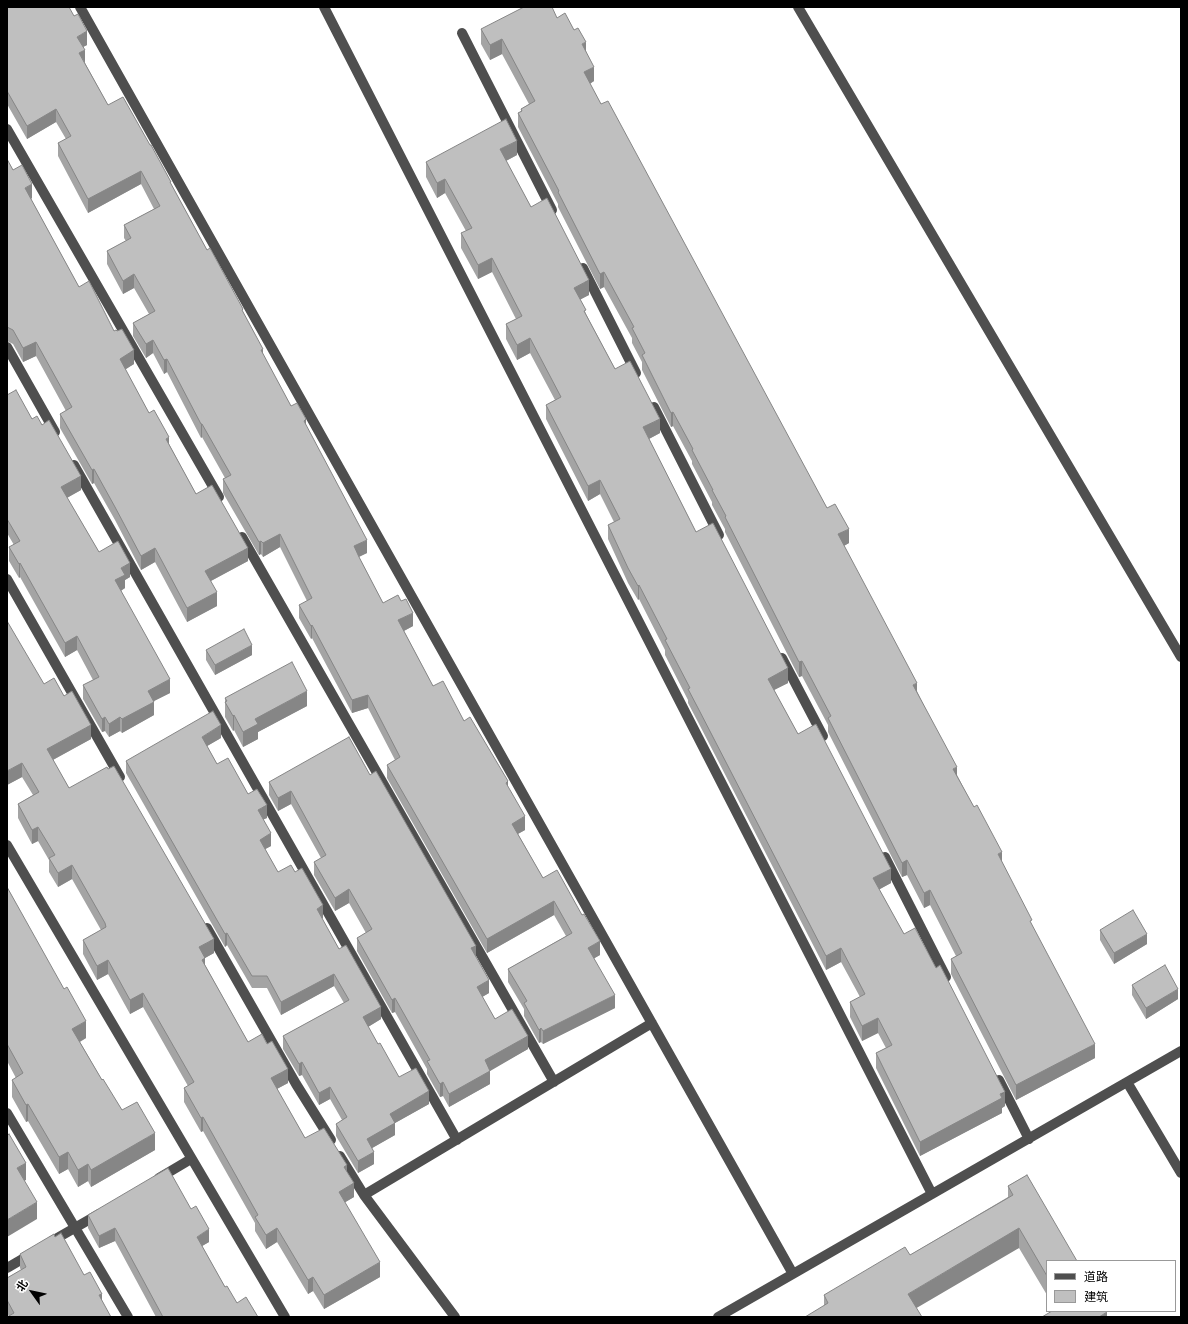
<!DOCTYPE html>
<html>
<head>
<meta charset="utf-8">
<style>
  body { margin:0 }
  #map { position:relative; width:1188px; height:1324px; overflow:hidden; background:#fff; font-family:Manrope,"Noto Sans SC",sans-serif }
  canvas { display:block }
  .frame { position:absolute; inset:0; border:8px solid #000; pointer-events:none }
  .legend { position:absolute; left:1046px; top:1260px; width:130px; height:52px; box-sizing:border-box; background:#fff; border:1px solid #999; margin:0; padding:5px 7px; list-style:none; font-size:12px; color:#000 }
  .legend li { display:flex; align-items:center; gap:8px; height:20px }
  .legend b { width:20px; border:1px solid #999 }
  .north { position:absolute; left:12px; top:1272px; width:40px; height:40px; -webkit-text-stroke:3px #fff; paint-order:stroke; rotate:303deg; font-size:11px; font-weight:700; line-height:16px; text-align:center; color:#000 }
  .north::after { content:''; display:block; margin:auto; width:14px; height:18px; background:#000; clip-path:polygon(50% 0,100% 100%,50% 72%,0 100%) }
</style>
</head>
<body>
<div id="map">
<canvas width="1188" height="1324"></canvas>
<div class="frame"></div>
<ul class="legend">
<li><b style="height:5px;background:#4f4f4f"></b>道路</li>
<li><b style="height:11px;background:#bfbfbf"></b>建筑</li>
</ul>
<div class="north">北</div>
</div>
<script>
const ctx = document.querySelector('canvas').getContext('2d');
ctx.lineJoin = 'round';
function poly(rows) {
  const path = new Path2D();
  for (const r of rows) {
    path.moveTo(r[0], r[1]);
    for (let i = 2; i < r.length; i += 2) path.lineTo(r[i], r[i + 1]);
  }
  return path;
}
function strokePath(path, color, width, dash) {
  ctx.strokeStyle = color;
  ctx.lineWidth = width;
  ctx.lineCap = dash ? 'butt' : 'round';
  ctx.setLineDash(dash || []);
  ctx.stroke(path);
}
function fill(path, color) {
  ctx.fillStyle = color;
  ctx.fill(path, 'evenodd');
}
strokePath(poly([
  [80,7,793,1274],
  [324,7,932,1194],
  [798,7,1181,657],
  [462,33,552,210],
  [7,129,219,497],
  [583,268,636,373],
  [7,347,55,432],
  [654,407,719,535],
  [74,465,457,1140],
  [242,537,554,1082],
  [7,579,120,777],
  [782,658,823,736],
  [7,845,285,1317],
  [885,857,946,977],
  [207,928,296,1084,331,1140],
  [999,1080,1029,1139],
  [1127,1082,1181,1173],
  [7,1113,128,1317],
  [340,1156,364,1195,455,1317],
  [159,1178,191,1159],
  [364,1195,652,1023],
  [52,1241,99,1214],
  [7,1268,31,1254],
  [718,1317,1181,1051]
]), '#4f4f4f', 10);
fill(poly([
  [7,7,87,45,83,47,85,63,108,105,171,184,207,250,243,312,263,355,291,406,306,426,367,553,359,557,383,603,413,626,404,631,433,686,464,721,508,788,525,830,518,834,543,878,600,955,594,958,615,1008,543,1044,541,1042,539,1043,524,1016,524,1009,508,982,508,969,566,936,554,915,487,953,387,778,387,765,395,760,368,708,352,713,312,638,311,639,299,618,299,605,307,601,280,547,263,557,261,554,259,555,223,493,223,479,225,478,202,437,201,438,167,372,164,374,153,353,146,358,133,336,133,323,149,314,134,288,123,294,107,264,107,251,126,241,124,238,124,225,154,209,141,184,88,213,58,156,58,143,66,139,56,122,27,139,7,104],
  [557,18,586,51,594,81,590,84,601,104,827,508,849,543,844,546,917,691,957,775,1002,862,1095,1058,1016,1100,951,974,951,959,956,956,930,905,924,908,907,875,902,877,828,732,828,725,802,676,799,677,725,532,725,529,712,505,712,502,692,464,692,461,673,426,671,427,642,370,642,362,632,343,632,338,604,287,600,289,558,207,558,204,518,127,518,113,521,111,521,109,529,104,502,54,490,60,481,44,481,29],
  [517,155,506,161,531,207,589,295,580,299,586,314,615,369,660,433,649,439,696,532,788,683,774,690,798,734,891,883,879,889,904,934,1005,1106,1002,1108,1002,1113,920,1156,876,1068,876,1053,886,1048,878,1033,862,1041,850,1017,850,1002,860,997,841,962,826,970,698,722,688,703,688,700,665,655,665,650,639,599,638,600,628,583,608,539,608,525,614,522,600,494,588,501,546,419,546,405,555,400,530,353,517,360,506,339,506,324,516,319,492,272,478,279,461,248,461,233,466,231,445,193,437,198,426,177,426,162],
  [7,159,13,170,32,198,31,199,79,287,114,331,134,364,125,369,149,413,169,444,196,494,248,561,211,581,217,606,187,622,155,562,141,570,115,520,94,483,92,484,60,428,60,414,66,411,36,356,23,362,13,344,7,341],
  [7,395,32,419,81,490,67,498,99,552,130,577,125,580,125,588,121,591,170,693,154,701,154,715,122,733,120,731,109,737,105,731,102,732,83,699,83,685,93,680,77,650,65,657,20,577,19,578,9,561,9,547,14,545,7,533],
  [206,650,252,655,215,675,206,660],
  [44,684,64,696,91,739,53,760,69,788,214,953,205,958,205,965,248,1042,288,1083,277,1089,305,1138,347,1172,354,1197,345,1202,380,1277,324,1309,313,1291,308,1294,277,1242,266,1249,255,1231,255,1223,203,1131,201,1132,184,1102,184,1088,188,1086,143,1007,130,1014,108,974,97,980,83,954,83,940,101,930,72,879,58,887,49,872,49,860,38,841,32,844,18,818,18,804,33,795,22,777,7,785],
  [225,698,307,706,258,732,258,739,243,747,234,730,233,731,225,717],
  [221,738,207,746,217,764,248,794,267,818,263,819,271,846,265,849,278,872,323,918,322,919,339,949,381,1019,368,1027,378,1044,399,1077,429,1104,395,1123,395,1135,372,1148,374,1164,358,1173,336,1136,336,1124,342,1120,330,1099,319,1105,302,1075,299,1076,283,1049,283,1036,344,1003,334,986,281,1015,267,988,252,988,227,945,225,947,126,773,126,761],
  [370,775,476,957,489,993,482,997,495,1019,528,1049,490,1070,490,1084,449,1107,443,1096,440,1097,427,1074,427,1069,395,1012,392,1013,357,951,357,938,366,933,349,903,335,911,314,875,314,862,321,858,291,804,278,811,269,795,269,782],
  [7,887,86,1038,80,1042,102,1080,122,1110,155,1150,91,1187,88,1181,78,1187,68,1169,59,1174,28,1121,26,1122,12,1097,12,1080,16,1078,7,1061],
  [1100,930,1147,944,1114,964,1100,940],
  [1132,985,1178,999,1146,1019,1132,995],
  [1027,1175,1047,1261,1047,1295,1019,1248,824,1306,824,1295,910,1255,1008,1197,1008,1186],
  [88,1215,209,1242,202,1246,225,1287,237,1303,258,1317,156,1317,115,1241,99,1248,88,1228],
  [20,1254,84,1275,102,1301,9,1316,7,1313,7,1278,21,1270,20,1268]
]), '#a4a4a4');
fill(poly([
  [87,31,87,45,77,50,77,37],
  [502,39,502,54,490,60,490,45],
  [586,42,586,57,582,44],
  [85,50,85,63,79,53],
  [594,67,594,81,584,87,584,72],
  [56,109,56,122,27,139,27,126],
  [517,141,517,155,500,164,500,149],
  [141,171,141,184,88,213,88,199],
  [445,179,445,193,437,198,437,183],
  [32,184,32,198,25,202,25,188],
  [492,258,492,272,478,279,478,265],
  [604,272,604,287,600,289,600,274],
  [134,274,134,288,123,294,123,281],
  [589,280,589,295,574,303,574,288],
  [530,338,530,353,517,360,517,345],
  [153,340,153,353,146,358,146,344],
  [36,342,36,356,23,362,23,348],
  [263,349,263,362,261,350],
  [134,350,134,364,120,373,120,359],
  [167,359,167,372,164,374,164,360],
  [673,412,673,426,671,427,671,413],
  [306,419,306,433,304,421],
  [660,419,660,433,643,442,643,427],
  [201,424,202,424,202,437,201,438],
  [169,437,169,451,166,439],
  [94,469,94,483,92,484,92,470],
  [81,476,81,490,61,501,61,487],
  [600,480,600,494,588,501,588,486],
  [849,529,849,543,838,549,838,534],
  [280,534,280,547,263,557,263,543],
  [367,540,367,553,354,559,354,546],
  [261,541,261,554,259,555,259,542],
  [155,548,155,562,141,570,141,556],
  [248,548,248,561,205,584,205,571],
  [20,563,20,577,19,578,19,564],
  [130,563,130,577,125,580,125,588,115,594,115,580,121,568],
  [639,585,639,599,638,600,638,586],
  [217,592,217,606,187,622,187,608],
  [413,613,413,626,398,634,398,620],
  [312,625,312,638,311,639,311,626],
  [77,636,77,650,65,657,65,643],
  [252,645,252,655,215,675,215,665],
  [802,661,802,676,799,677,799,662],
  [788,668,788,683,768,693,768,679],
  [170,679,170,693,148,704,148,691],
  [917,683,917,698,913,685],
  [307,691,307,706,258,732,258,739,243,747,243,732,255,719],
  [368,695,368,708,352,713,352,700],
  [154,702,154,715,122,733,122,719],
  [234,715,234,730,233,731,233,716],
  [105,717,105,731,102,732,102,719],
  [120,717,120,731,109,737,109,724],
  [91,725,91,739,47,763,47,749],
  [221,725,221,738,202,749,202,737],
  [22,763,22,777,7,785,7,771],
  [957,767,957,782,953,769],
  [508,781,508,794,506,783],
  [291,791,291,804,278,811,278,798],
  [267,805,267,818,258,822,258,810],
  [525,816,525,830,512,837,512,824],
  [38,827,38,841,32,844,32,830],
  [271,833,271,846,260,852,260,840],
  [1002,852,1002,867,998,854],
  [907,860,907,875,902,877,902,863],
  [72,865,72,879,58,887,58,873],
  [891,869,891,883,873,893,873,878],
  [349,889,349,903,335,911,335,898],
  [930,890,930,905,924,908,924,893],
  [554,901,554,915,487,953,487,939],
  [323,905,323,918,317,922,317,909],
  [227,933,227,945,225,947,225,934],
  [1147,934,1147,944,1114,964,1114,953],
  [214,939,214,953,205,958,205,972,202,974,199,947],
  [600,941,600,955,588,962,588,948],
  [476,946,476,959,471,948],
  [841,948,841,962,826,970,826,956],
  [108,960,108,974,97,980,97,966],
  [334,974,334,986,281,1015,281,1002],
  [489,980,489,993,477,1000,477,987],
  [1178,989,1178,999,1146,1019,1146,1008],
  [143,993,143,1007,130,1014,130,1000],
  [615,995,615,1008,543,1044,543,1031],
  [395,998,395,1012,392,1013,392,1000],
  [381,1007,381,1019,363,1030,363,1017],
  [878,1018,878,1033,862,1041,862,1026],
  [86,1021,86,1038,72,1046,72,1029],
  [541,1028,541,1042,539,1043,539,1030],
  [528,1036,528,1049,485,1074,485,1060],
  [1095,1044,1095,1058,1016,1100,1016,1085],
  [302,1062,302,1075,299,1076,299,1064],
  [288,1069,288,1083,271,1092,271,1078],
  [490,1071,490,1084,449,1107,449,1094],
  [443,1082,443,1096,440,1097,440,1084],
  [330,1087,330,1099,319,1105,319,1093],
  [429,1091,429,1104,395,1123,395,1135,367,1151,367,1139,390,1114],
  [1005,1092,1005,1106,1002,1108,1002,1113,920,1156,920,1142],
  [28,1104,28,1121,26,1122,26,1105],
  [203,1117,203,1131,201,1132,201,1118],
  [155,1133,155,1150,91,1187,91,1170],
  [68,1152,68,1169,59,1174,59,1157],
  [374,1152,374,1164,358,1173,358,1161],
  [26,1163,26,1180,17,1185,17,1168],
  [88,1164,88,1181,78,1187,78,1170],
  [347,1165,347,1180,344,1167],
  [354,1183,354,1197,339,1206,339,1192],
  [37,1202,37,1219,7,1237,7,1220],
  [115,1228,115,1241,99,1248,99,1236],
  [277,1228,277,1242,266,1249,266,1235],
  [1019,1228,1019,1248,908,1313,908,1294],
  [209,1229,209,1242,197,1249,197,1237],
  [380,1262,380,1277,324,1309,324,1295],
  [313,1277,313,1291,308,1294,308,1280],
  [102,1294,102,1307,99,1295],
  [1107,1312,1107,1317,1099,1317]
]), '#868686');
const building = poly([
  [7,7,69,7,74,16,78,14,87,31,77,37,85,50,79,53,108,105,123,97,150,145,151,145,171,182,170,182,207,250,210,248,243,309,242,310,263,349,261,350,291,406,297,403,306,419,304,421,367,540,354,546,359,557,383,603,398,595,401,601,406,599,413,613,398,620,433,686,443,681,464,721,470,717,508,781,506,783,525,816,512,824,543,878,557,870,582,915,584,914,600,941,588,948,615,995,543,1031,541,1028,539,1030,524,1003,527,1001,508,969,572,933,554,901,487,939,387,765,400,757,368,695,352,700,312,625,311,626,299,605,312,598,280,534,263,543,261,541,259,542,223,479,231,475,202,424,201,424,167,359,164,360,153,340,146,344,133,323,155,311,134,274,123,281,107,251,131,238,124,225,160,206,141,171,88,199,58,143,71,136,56,109,27,126,7,91,7,7],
  [524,7,552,7,557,18,565,13,574,30,578,28,586,42,582,44,594,67,584,72,601,104,608,101,827,508,835,504,849,529,838,534,917,683,913,685,957,767,953,769,974,807,977,805,1002,852,998,854,1032,920,1030,921,1095,1044,1016,1085,951,959,962,953,930,890,924,893,907,860,902,863,828,718,831,716,802,661,799,662,725,517,726,516,712,490,713,490,692,450,693,449,673,412,671,413,642,355,645,353,632,328,634,327,604,272,600,274,558,192,559,191,518,113,522,111,521,109,535,101,502,39,490,45,481,29,524,7],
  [506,119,517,141,500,149,531,207,547,198,589,280,574,288,586,310,584,311,615,369,630,361,660,419,643,427,696,532,713,523,788,668,768,679,798,734,816,724,891,869,873,878,904,934,915,928,936,968,940,965,1005,1092,1000,1094,1002,1098,920,1142,876,1053,892,1045,878,1018,862,1026,850,1002,865,994,841,948,826,956,698,708,688,689,690,688,665,640,667,639,639,585,638,586,628,568,608,525,620,519,600,480,588,486,546,405,561,397,530,338,517,345,506,324,522,316,492,258,478,265,461,233,472,228,445,179,437,183,426,162,506,119],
  [7,159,13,170,22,165,32,184,25,188,79,287,89,281,114,331,116,330,117,331,122,329,134,350,120,359,149,413,154,410,169,437,166,439,196,494,212,485,248,548,205,571,217,592,187,608,155,548,141,556,115,507,94,469,92,470,60,414,72,407,36,342,23,348,13,330,7,327,7,159],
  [16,390,32,419,37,416,42,425,49,420,81,476,61,487,99,552,118,541,130,563,121,568,125,575,115,580,170,679,148,691,154,702,122,719,120,717,109,724,105,717,102,719,83,685,99,677,77,636,65,643,20,563,19,564,9,547,20,541,7,519,7,395,16,390],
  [7,621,44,684,54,678,64,696,72,691,91,725,47,749,69,788,107,767,108,769,114,766,214,939,199,947,205,958,202,960,248,1042,262,1034,267,1044,272,1041,288,1069,271,1078,305,1138,324,1128,347,1165,344,1167,354,1183,339,1192,380,1262,324,1295,313,1277,308,1280,277,1228,266,1235,255,1217,258,1215,203,1117,201,1118,184,1088,194,1082,143,993,130,1000,108,960,97,966,83,940,106,927,105,923,72,865,58,873,49,858,55,855,38,827,32,830,18,804,39,792,22,763,7,771,7,621],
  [244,629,252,645,215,665,206,650,244,629],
  [292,662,307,691,255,719,258,724,243,732,234,715,233,716,225,702,227,701,225,698,292,662],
  [213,711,221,725,202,737,217,764,228,758,248,794,257,789,267,805,258,810,271,833,260,840,278,872,291,865,295,872,302,868,323,905,317,909,339,949,346,945,381,1007,363,1017,378,1044,380,1043,399,1077,416,1068,429,1091,390,1114,395,1123,367,1139,374,1152,358,1161,336,1124,347,1117,330,1087,319,1093,302,1062,299,1064,283,1036,349,1000,334,974,281,1002,267,976,252,976,227,933,225,934,126,761,213,711],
  [349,737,370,775,376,771,476,946,471,948,489,980,477,987,495,1019,512,1009,528,1036,485,1060,490,1071,449,1094,443,1082,440,1084,427,1061,430,1060,395,998,392,1000,357,938,372,929,349,889,335,898,314,862,326,855,291,791,278,798,269,782,349,737],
  [7,887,64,989,67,987,86,1021,72,1029,102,1080,103,1079,122,1110,137,1102,155,1133,91,1170,88,1164,78,1170,68,1152,59,1157,28,1104,26,1105,12,1080,23,1073,7,1044,7,887],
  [1133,910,1147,934,1114,953,1100,930,1133,910],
  [1165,965,1178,989,1146,1008,1132,985,1165,965],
  [9,1134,26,1163,17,1168,37,1202,7,1220,7,1136,9,1134],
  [168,1168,191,1209,196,1206,209,1229,197,1237,225,1287,227,1286,237,1303,246,1297,258,1317,163,1317,115,1228,99,1236,88,1215,168,1168],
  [1027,1175,1077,1261,1047,1261,1047,1276,1019,1228,908,1294,922,1317,805,1317,828,1303,824,1295,905,1247,910,1255,1013,1195,1008,1186,1027,1175],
  [61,1233,84,1275,90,1272,102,1294,99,1295,111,1317,7,1317,14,1313,7,1300,7,1278,26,1267,20,1254,54,1234,55,1237,61,1233],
  [1052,1311,1107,1311,1107,1312,1099,1317,1042,1317,1052,1311]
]);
fill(building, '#bfbfbf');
strokePath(building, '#868686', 1);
</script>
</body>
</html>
